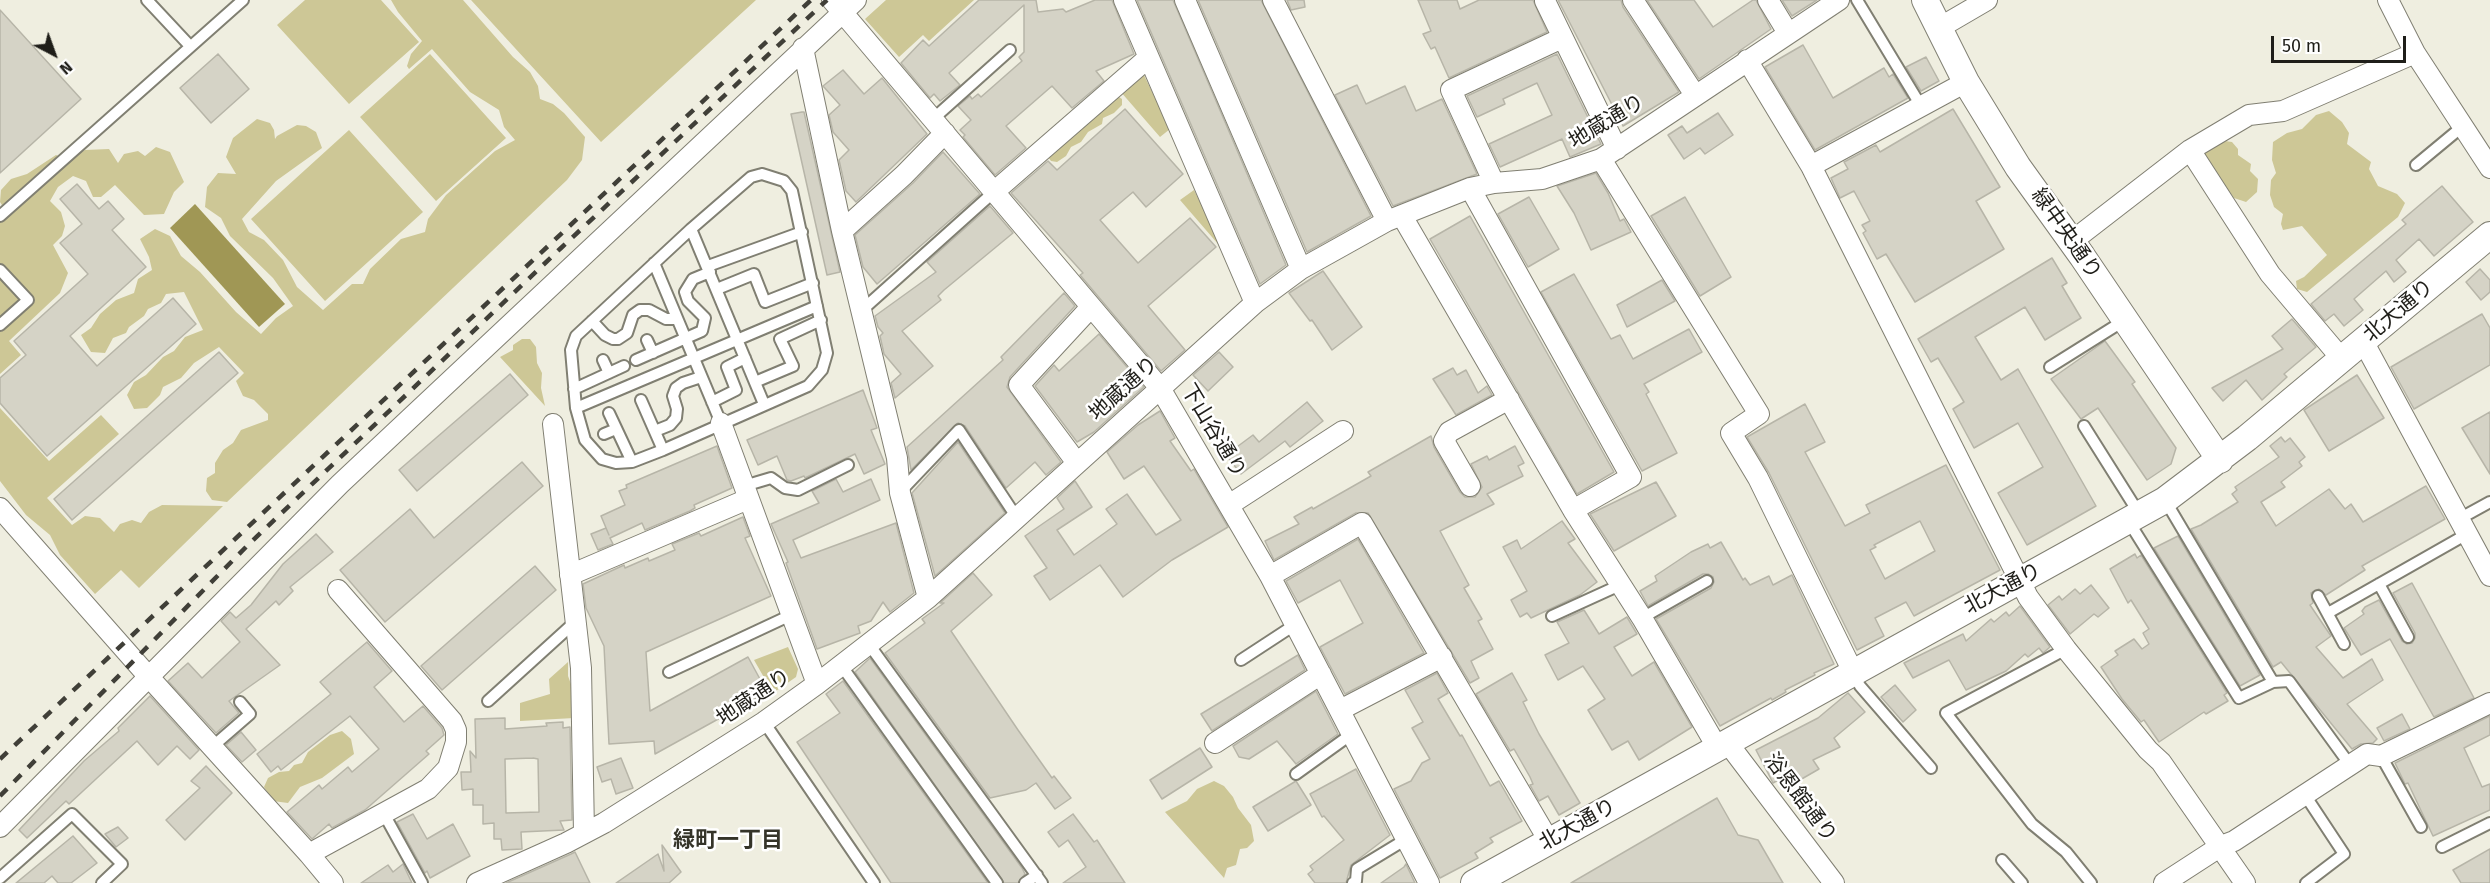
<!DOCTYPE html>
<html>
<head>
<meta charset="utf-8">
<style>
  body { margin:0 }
  #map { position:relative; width:2490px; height:883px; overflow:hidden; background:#efeee0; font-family:"Fira Sans",sans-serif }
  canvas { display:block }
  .north { position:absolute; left:24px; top:24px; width:60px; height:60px; -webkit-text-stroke:4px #fff; paint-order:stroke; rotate:139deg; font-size:16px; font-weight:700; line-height:24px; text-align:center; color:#1f1e19 }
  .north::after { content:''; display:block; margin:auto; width:21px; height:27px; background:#1f1e19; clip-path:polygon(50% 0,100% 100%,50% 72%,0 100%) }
  .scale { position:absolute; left:2271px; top:36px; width:135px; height:27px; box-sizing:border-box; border:3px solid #1f1e19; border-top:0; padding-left:8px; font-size:18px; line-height:21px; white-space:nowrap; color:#1f1e19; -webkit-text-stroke:4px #fff; paint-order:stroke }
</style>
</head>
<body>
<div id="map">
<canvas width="2490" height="883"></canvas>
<div class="north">N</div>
<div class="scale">50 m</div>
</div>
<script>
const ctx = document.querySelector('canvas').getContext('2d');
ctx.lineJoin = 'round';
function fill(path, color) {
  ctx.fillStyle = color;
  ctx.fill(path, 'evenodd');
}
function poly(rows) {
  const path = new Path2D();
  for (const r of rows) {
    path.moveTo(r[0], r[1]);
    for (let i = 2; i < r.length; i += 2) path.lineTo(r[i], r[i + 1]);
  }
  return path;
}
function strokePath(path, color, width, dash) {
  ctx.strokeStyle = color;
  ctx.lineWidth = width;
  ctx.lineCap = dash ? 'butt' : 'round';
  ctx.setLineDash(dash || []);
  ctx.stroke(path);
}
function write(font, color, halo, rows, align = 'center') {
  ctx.font = font + ' "Fira Sans","Noto Sans JP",sans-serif';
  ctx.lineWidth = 5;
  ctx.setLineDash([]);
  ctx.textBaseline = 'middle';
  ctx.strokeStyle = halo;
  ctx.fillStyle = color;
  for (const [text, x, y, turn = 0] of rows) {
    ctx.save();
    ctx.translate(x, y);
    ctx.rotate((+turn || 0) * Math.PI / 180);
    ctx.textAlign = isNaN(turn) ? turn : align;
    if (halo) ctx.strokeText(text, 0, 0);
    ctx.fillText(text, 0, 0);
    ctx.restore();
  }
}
fill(poly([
  [305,0,381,0,419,42,349,104,277,25],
  [391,0,463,0,513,57,530,72,538,86,540,99,553,104,564,113,585,137,582,160,567,180,227,502,212,500,206,491,207,478,215,473,215,463,223,450,233,443,241,430,268,420,268,414,254,400,243,396,236,381,244,373,219,347,194,363,181,378,163,387,160,395,147,408,134,409,127,395,134,382,146,375,163,357,174,351,185,337,203,330,184,292,166,294,161,303,148,309,144,316,129,327,126,333,113,338,105,353,91,352,81,335,91,328,100,314,116,300,134,293,138,279,152,270,149,257,140,239,155,229,170,236,181,256,200,272,236,312,261,334,276,318,293,306,273,278,230,236,221,218,205,207,207,187,218,173,236,174,226,157,233,138,257,119,270,123,274,130,275,139,277,136,297,125,306,126,316,132,322,148,276,181,242,219,249,232,264,240,283,260,297,287,323,310,352,284,363,284,370,269,401,239,425,232,428,219,446,195,495,151,515,140,504,127,499,110,470,92,432,49,409,69,407,66,411,54,422,41,398,12],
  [471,0,756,0,601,142],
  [886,0,974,0,929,41,923,35,899,57,865,19],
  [430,54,506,138,436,201,360,117],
  [1142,71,1170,129,1160,137,1120,91],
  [1116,95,1122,99,1122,105,1114,113,1103,118,1102,124,1088,132,1081,142,1071,147,1066,156,1057,162,1051,161,1048,157],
  [2329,111,2342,122,2349,133,2347,144,2371,162,2369,169,2378,186,2397,194,2405,203,2398,217,2307,292,2297,289,2296,281,2304,277,2327,255,2302,226,2283,230,2281,224,2283,214,2274,207,2270,195,2271,180,2276,173,2272,160,2273,142,2287,133,2302,129,2316,115],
  [349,130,423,212,325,301,251,219],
  [2218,140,2232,142,2238,149,2238,155,2251,164,2250,171,2258,179,2257,192,2246,202,2234,198,2229,191,2222,189,2202,159,2205,148],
  [156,147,170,152,184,182,174,192,164,214,144,215,115,185,101,197,93,197,86,181,73,176,58,187,50,201,61,212,65,226,62,236,53,245,68,273,60,293,9,341,21,355,0,374,0,210,7,213,0,202,1,190,11,179,27,174,56,155,68,160,85,150,109,149,118,163,124,154,138,151,145,156],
  [1194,190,1220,242,1218,244,1180,200],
  [522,339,530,339,536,347,537,363,542,373,541,388,545,406,500,357,513,350,513,345],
  [0,408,49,461,101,415,119,434,47,498,72,525,85,516,100,518,114,532,120,524,132,520,141,523,149,512,162,505,223,506,139,588,121,570,95,594,60,555,50,535,26,515,0,481],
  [788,647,798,669,796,677,773,693,754,660],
  [568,662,568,676,575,695,574,718,520,721,520,703,550,694,549,679],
  [342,731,351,739,354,754,322,778,300,787,288,803,273,801,264,787,268,778,279,772,289,771,294,765,302,763,308,752,330,735],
  [1214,781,1224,786,1233,797,1238,808,1251,825,1254,841,1247,848,1240,849,1236,865,1227,868,1224,878,1165,812,1187,801,1197,789]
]), '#cdc796');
fill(poly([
  [195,204,285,304,259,327,170,228]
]), '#a09755');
const building = poly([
  [979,0,1036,0,1038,12,1063,9,1066,12,1095,0,1112,0,1134,54,1096,71,1104,81,1072,108,1052,86,1006,126,1026,148,995,175,963,137,965,135,960,130,971,120,958,106,970,96,972,99,978,94,981,97,1022,61,1019,57,1024,52,1024,5,949,73,960,85,940,101,934,94,930,98,901,63,923,40,929,46,979,0],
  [1137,0,1173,0,1286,265,1260,284,1137,0],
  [1198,0,1261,0,1371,216,1307,252,1198,0],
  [1287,0,1304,0,1305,7,1291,10,1287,0],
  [1418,0,1457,0,1460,9,1479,0,1533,0,1547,32,1449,78,1435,47,1431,49,1423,34,1431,31,1418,0],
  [1558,0,1621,0,1623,7,1679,92,1623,126,1558,0],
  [1647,0,1694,0,1713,27,1753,0,1756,0,1771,29,1699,79,1647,0],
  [1782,0,1817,0,1792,16,1782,0],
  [0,10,81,99,0,173,0,10],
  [1803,45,1833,98,1884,68,1889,77,1893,74,1908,98,1815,150,1765,67,1803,45],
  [218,54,249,89,211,123,180,88,218,54],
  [1557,54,1601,144,1570,157,1562,139,1500,167,1489,144,1552,115,1537,83,1503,99,1505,104,1477,117,1467,96,1557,54],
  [1926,57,1939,81,1921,91,1906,67,1926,57],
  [843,70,864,94,882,78,927,134,856,202,846,191,839,160,849,150,833,132,829,115,840,105,823,86,843,70],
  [1357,85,1366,104,1405,86,1416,111,1442,99,1477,174,1393,206,1335,95,1357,85],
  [1125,109,1183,174,1146,207,1133,192,1100,220,1138,263,1190,218,1216,247,1148,306,1185,350,1161,371,1080,275,1083,273,1011,193,1048,161,1057,170,1125,109],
  [1953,109,2000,187,1976,201,2004,249,1915,302,1886,254,1877,259,1863,233,1866,231,1862,225,1870,221,1854,191,1840,198,1831,178,1848,169,1844,162,1876,145,1880,152,1953,109],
  [802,112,804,112,840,272,827,275,791,114,802,112],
  [1718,113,1733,135,1705,154,1700,148,1684,159,1668,135,1682,126,1687,133,1718,113],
  [943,152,980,194,877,284,863,267,855,235,913,183,943,152],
  [1596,173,1608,193,1620,221,1624,219,1631,232,1591,250,1574,213,1557,186,1596,173],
  [77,184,99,209,108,201,124,219,112,230,146,267,70,336,97,366,173,298,196,324,47,456,0,403,0,378,26,355,14,341,88,274,60,243,82,224,60,199,77,184],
  [2442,186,2473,222,2434,256,2419,239,2396,260,2406,272,2394,282,2386,271,2354,299,2363,310,2344,326,2334,314,2325,321,2311,304,2406,224,2402,220,2442,186],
  [1529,197,1559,249,1528,267,1498,214,1529,197],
  [1685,197,1731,277,1700,296,1651,216,1685,197],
  [990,206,1013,233,944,290,938,296,941,300,902,331,933,366,895,398,891,383,901,374,884,354,880,336,883,333,878,327,875,316,936,272,927,262,990,206],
  [1470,216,1614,472,1577,494,1430,239,1470,216],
  [2052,258,2067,283,2062,286,2081,318,2045,340,2025,307,1975,337,2001,380,2018,369,2096,506,2027,545,1998,493,2043,467,2018,423,1974,448,1953,409,1964,402,1938,358,1931,362,1918,339,2052,258],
  [2480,269,2490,280,2490,292,2481,300,2466,282,2480,269],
  [1323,271,1362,327,1332,350,1312,320,1310,321,1289,293,1323,271],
  [1574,274,1611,339,1620,335,1633,359,1689,329,1702,352,1644,384,1649,392,1646,394,1677,453,1642,471,1541,292,1574,274],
  [1662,280,1675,301,1627,327,1617,305,1662,280],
  [1064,293,1075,306,1010,377,1007,387,1061,462,1046,475,1035,462,1006,488,965,426,958,423,911,470,907,447,1003,360,1001,357,1064,293],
  [2482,314,2490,328,2490,365,2414,409,2391,367,2482,314],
  [2292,319,2316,347,2284,374,2287,377,2262,400,2246,380,2223,401,2212,388,2283,349,2272,336,2292,319],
  [1099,334,1144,387,1094,432,1077,442,1035,386,1054,365,1059,371,1099,334],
  [2105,341,2135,382,2132,384,2176,448,2171,464,2147,480,2098,408,2081,419,2051,379,2105,341],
  [219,352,238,373,72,520,54,499,219,352],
  [1219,352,1233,367,1208,391,1193,375,1219,352],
  [1453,368,1457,375,1466,370,1478,393,1487,386,1492,395,1456,415,1433,379,1453,368],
  [510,374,528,395,417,491,399,470,510,374],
  [2357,375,2384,418,2329,451,2304,410,2357,375],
  [863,390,877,428,871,430,885,464,864,474,855,454,805,478,804,476,791,481,787,480,777,456,758,465,747,440,863,390],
  [1307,402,1323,421,1290,447,1285,441,1241,474,1226,455,1253,435,1259,442,1307,402],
  [1805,404,1825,442,1805,452,1845,526,1870,513,1866,505,1946,465,2000,570,1914,616,1906,602,1875,618,1884,636,1857,650,1769,473,1747,437,1805,404],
  [1920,521,1935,551,1885,579,1870,550,1876,547,1874,545,1920,521],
  [1160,411,1175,438,1170,441,1191,471,1194,469,1228,527,1172,560,1123,597,1100,565,1050,600,1034,576,1047,568,1025,536,1064,509,1057,498,1075,481,1092,507,1057,530,1074,555,1117,524,1106,509,1127,494,1156,535,1181,520,1144,466,1124,479,1107,452,1138,425,1160,411],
  [2490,412,2490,474,2462,428,2490,412],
  [1431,436,1434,447,1460,492,1465,497,1475,497,1482,487,1471,464,1487,456,1489,460,1515,446,1524,463,1518,466,1523,476,1487,494,1494,504,1440,531,1469,585,1464,588,1482,619,1478,621,1493,649,1471,661,1479,678,1470,683,1368,513,1356,513,1274,560,1265,541,1299,524,1294,517,1312,507,1313,509,1371,476,1368,472,1431,436],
  [2281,437,2285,442,2290,438,2305,457,2299,462,2302,466,2281,482,2285,487,2261,502,2276,526,2329,489,2345,509,2351,504,2363,522,2426,486,2445,519,2362,566,2365,570,2326,595,2319,589,2311,593,2313,603,2310,605,2331,636,2316,647,2343,678,2372,659,2383,680,2347,704,2377,739,2373,743,2361,744,2352,749,2281,662,2273,667,2191,529,2201,525,2238,502,2232,494,2237,490,2235,487,2279,457,2270,446,2281,437],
  [958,442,1005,513,935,576,912,493,958,442],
  [717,446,732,488,694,505,695,508,690,511,645,530,642,523,610,538,613,544,598,550,591,534,606,528,609,535,601,516,625,505,619,491,627,488,626,485,717,446],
  [522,462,543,486,385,622,340,570,410,509,434,538,522,462],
  [836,479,843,492,871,479,880,500,793,540,801,558,896,523,914,593,890,612,883,602,871,621,858,626,860,633,817,649,786,563,788,562,771,524,819,503,812,491,836,479],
  [1656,482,1676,516,1614,551,1590,514,1656,482],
  [743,517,750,536,745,538,771,596,646,652,650,711,748,657,767,692,655,754,654,741,609,744,604,646,586,608,583,584,624,565,625,568,648,558,649,561,675,550,672,544,699,533,701,536,743,517],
  [1562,521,1575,539,1568,543,1597,582,1580,595,1531,618,1527,613,1520,617,1511,600,1527,591,1503,547,1517,540,1521,549,1562,521],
  [316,534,333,552,290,587,293,591,279,605,276,601,246,629,280,665,229,701,239,713,216,733,168,681,188,663,202,678,240,642,221,621,230,612,236,618,251,605,283,564,316,534],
  [2178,536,2260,675,2240,686,2154,548,2178,536],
  [1358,539,1424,653,1345,694,1320,647,1363,623,1340,580,1298,603,1286,581,1358,539],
  [1721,542,1743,580,1745,578,1750,585,1769,576,1773,585,1792,575,1834,664,1814,673,1815,675,1785,690,1786,692,1772,700,1771,698,1720,726,1656,619,1711,588,1714,582,1713,577,1708,574,1703,574,1648,606,1640,591,1657,581,1655,576,1691,552,1708,544,1710,548,1721,542],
  [2135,554,2137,558,2141,555,2227,693,2224,695,2228,701,2206,714,2204,712,2159,742,2144,720,2141,722,2122,699,2101,667,2118,655,2115,651,2134,639,2142,649,2149,644,2143,633,2149,629,2131,600,2128,603,2110,569,2135,554],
  [535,566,556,590,442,690,421,666,535,566],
  [973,573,992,595,951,631,1018,730,1052,778,1054,776,1071,798,1055,809,1036,783,1026,790,990,798,885,653,925,623,922,619,944,603,940,603,973,573],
  [2412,583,2474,698,2434,717,2390,639,2361,655,2344,628,2364,614,2362,611,2365,607,2379,600,2402,641,2407,644,2412,643,2415,638,2415,633,2393,593,2412,583],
  [2091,585,2109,608,2098,617,2094,614,2070,634,2048,605,2059,596,2062,600,2075,589,2080,594,2091,585],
  [2020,606,2050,647,2043,653,2039,648,2028,657,2025,654,2006,671,1966,690,1949,660,1913,678,1904,663,1963,634,1966,641,1991,619,1994,622,2006,612,2009,616,2020,606],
  [1584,610,1599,634,1627,617,1637,634,1614,647,1632,676,1654,662,1692,727,1639,760,1628,741,1612,750,1588,710,1605,699,1583,666,1558,680,1545,655,1569,643,1557,622,1584,610],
  [367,642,392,671,374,687,404,722,423,706,442,728,444,735,426,751,429,754,365,810,332,828,329,824,312,839,287,812,319,785,322,789,348,767,352,772,379,749,350,716,281,770,278,766,271,772,257,754,331,694,320,682,367,642],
  [1298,655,1305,670,1212,731,1201,714,1298,655],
  [870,658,1022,868,1025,874,1018,883,1004,883,855,672,870,658],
  [1437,673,1448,693,1438,699,1460,736,1462,735,1490,786,1499,781,1522,821,1490,838,1493,842,1475,853,1478,858,1440,878,1394,789,1411,781,1422,763,1430,759,1412,728,1423,722,1405,690,1437,673],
  [1512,673,1527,700,1523,702,1539,734,1580,803,1559,815,1548,796,1539,801,1530,785,1533,784,1530,777,1514,749,1510,751,1476,694,1512,673],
  [843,681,988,883,891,883,797,742,840,713,826,694,843,681],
  [1895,685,1916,710,1903,722,1881,697,1895,685],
  [1316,691,1338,734,1296,764,1277,741,1249,759,1239,757,1233,746,1316,691],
  [1848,693,1865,712,1834,738,1840,747,1813,760,1819,769,1786,788,1780,779,1773,783,1756,750,1818,718,1848,693],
  [150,696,199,750,190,759,177,746,158,765,137,741,69,804,66,801,27,838,19,830,84,761,119,731,118,728,150,696],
  [2402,714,2410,729,2384,741,2377,728,2402,714],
  [2490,716,2490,735,2464,748,2482,787,2490,784,2490,810,2433,836,2408,783,2405,784,2395,763,2490,716],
  [505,718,505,729,547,726,546,723,563,722,563,728,570,727,572,820,560,821,564,830,521,832,522,849,502,850,501,839,494,839,494,823,483,824,483,805,473,805,473,789,462,790,461,772,471,772,470,751,476,758,475,719,505,718],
  [533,758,538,759,539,812,506,813,505,759,533,758],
  [241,732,256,750,242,762,226,745,241,732],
  [1200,748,1212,767,1162,799,1150,780,1200,748],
  [621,758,633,788,616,794,611,779,602,782,597,767,621,758],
  [206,766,232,793,185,840,166,820,200,788,191,781,206,766],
  [1356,769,1390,835,1351,865,1346,883,1315,883,1308,874,1313,870,1310,866,1344,840,1324,816,1322,817,1310,794,1356,769],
  [1296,781,1311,805,1268,831,1253,807,1296,781],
  [1717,798,1738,835,1758,840,1783,883,1571,883,1717,798],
  [413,814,427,839,453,824,470,856,430,878,427,871,425,873,397,822,413,814],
  [1073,814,1094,842,1097,840,1125,883,1063,883,1086,867,1068,840,1059,847,1048,832,1073,814],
  [118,827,128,838,116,847,105,834,118,827],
  [73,836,97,863,71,883,58,883,52,876,44,883,16,883,73,836],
  [662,845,681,872,669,883,616,883,658,854,664,871,662,845],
  [2490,849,2490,883,2461,883,2453,870,2490,849],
  [575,852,590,883,506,883,571,854,575,852],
  [403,864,412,883,361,883,388,865,393,872,403,864],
  [1406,864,1415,883,1381,883,1404,867,1406,864]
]);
fill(building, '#d5d3c6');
strokePath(building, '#b7b5a8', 1.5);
const service = poly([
  [147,0,190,46],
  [1857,0,1921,106],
  [933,119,1010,50],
  [2416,165,2463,126],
  [762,174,784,181,792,191,827,353,822,370,808,386,663,450,632,462,616,463,602,459,585,440,576,408,571,350,576,336,691,229,751,177,762,174],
  [0,216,243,0],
  [691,229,764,404],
  [654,263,721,423],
  [708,266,802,232],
  [0,270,28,300,0,325],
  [717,289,754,274,765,302,813,283],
  [861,311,995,191],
  [592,321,605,335,613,339,618,339,627,333,633,315,640,310,649,310,666,319,676,319],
  [647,340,653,353],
  [603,360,609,373],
  [636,360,702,331,705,318,688,301,685,292,693,279,710,272],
  [2050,367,2125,320],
  [755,382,793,366,780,339,821,320],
  [574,389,624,366],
  [641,400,663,450],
  [712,402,736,390,727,367,745,358],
  [576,408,817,306],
  [609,413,632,462],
  [2084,426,2140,515],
  [655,431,670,425,676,418,677,409,673,396,676,388,683,383,701,377],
  [604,434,616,429],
  [744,486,771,478,785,488,798,490,848,465],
  [900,492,959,430,1017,518],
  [2165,500,2273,682],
  [2459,519,2490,502],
  [2129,522,2239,698,2273,682,2289,681,2350,765],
  [2379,584,2408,637],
  [2318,596,2344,644],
  [2328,613,2467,534],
  [1552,616,1620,585],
  [1642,618,1707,581],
  [868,643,1042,883],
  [2066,649,1946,713,2032,824,2066,852,2091,883],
  [1241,660,1296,624],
  [841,665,997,883],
  [669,672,791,615],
  [1853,673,1860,686,1931,768],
  [488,701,575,622],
  [764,722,874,883],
  [212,747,250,714,240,702],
  [2381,756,2421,827],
  [1296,774,1353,733],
  [2305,795,2344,854,2306,883],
  [384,814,422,883],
  [2442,847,2490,823],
  [2002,860,2022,883],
  [0,878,72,814,122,864,102,883],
  [1025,883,1037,875],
  [1353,883,1356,881,1357,869,1408,838]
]);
const minor = poly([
  [832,0,1160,388,1270,576,1429,883],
  [1124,0,1255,303],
  [1185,0,1301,269],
  [1273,0,1387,221],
  [1633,0,1695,95],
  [1768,0,1788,33],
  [2388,0,2415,53,2490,168],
  [1545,1,1617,149],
  [1939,28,1987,0],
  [803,48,842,231,897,458,900,493,928,598],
  [1747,60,1811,166,2028,597,2066,649,2148,750,2161,762,2245,883],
  [2190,150,2270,274,2341,358],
  [1601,159,1759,414,1731,433,1758,478,1853,672],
  [1811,166,1966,82],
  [1494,183,1451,90,1562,38],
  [1470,188,1631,477,1573,510],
  [995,191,1148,58],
  [1402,216,1573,510,1642,618,1717,747],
  [842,231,904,175,945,133],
  [2071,242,2190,150,2249,115,2283,111,2415,53],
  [2363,341,2490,576],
  [721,423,817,684],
  [553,424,581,668,584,833],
  [1077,463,1019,385,1091,307],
  [1470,486,1444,441,1449,432,1509,399],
  [1229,505,1343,431],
  [0,508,148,676,309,854,333,883],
  [570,575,748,499],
  [1270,576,1362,523,1549,841],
  [1340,710,1442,657],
  [1727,742,1834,883],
  [1215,743,1321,674],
  [0,827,340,484,856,0],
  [309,854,428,789,448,768,456,742,456,730,452,721,338,590],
  [477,883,566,843,604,823,764,722,817,684,928,598,1255,303,1301,269,1387,221,1470,188,1494,183,1542,179,1601,159,1839,0],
  [2164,883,2221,846,2234,841,2367,754,2381,756,2490,703]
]);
const tertiary = poly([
  [1925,0,1966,82,2018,167,2082,256,2220,460],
  [1474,883,2165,500,2247,438,2490,235]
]);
strokePath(service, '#807f72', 14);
strokePath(minor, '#807f72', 22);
strokePath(tertiary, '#807f72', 28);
strokePath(service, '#fff', 10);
strokePath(minor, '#fff', 20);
strokePath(tertiary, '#fff', 26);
strokePath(poly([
  [0,759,811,0],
  [0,796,250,543,561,248,827,0]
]), '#403f38', 4.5, [10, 10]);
write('21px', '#1f1e19', '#fff', [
  ["地蔵通り",1607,122,-31],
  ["緑中央通り",2066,234,55],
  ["北大通り",2399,311,-40],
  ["地蔵通り",1124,389,-42],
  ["下山谷通り",1213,431,59],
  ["北大通り",2003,589,-28],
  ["地蔵通り",754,698,-34],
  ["浴恩館通り",1800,798,53],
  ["北大通り",1578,825,-29]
]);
write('bold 22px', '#353429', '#fff', [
  ["緑町一丁目",728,841]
]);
</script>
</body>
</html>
